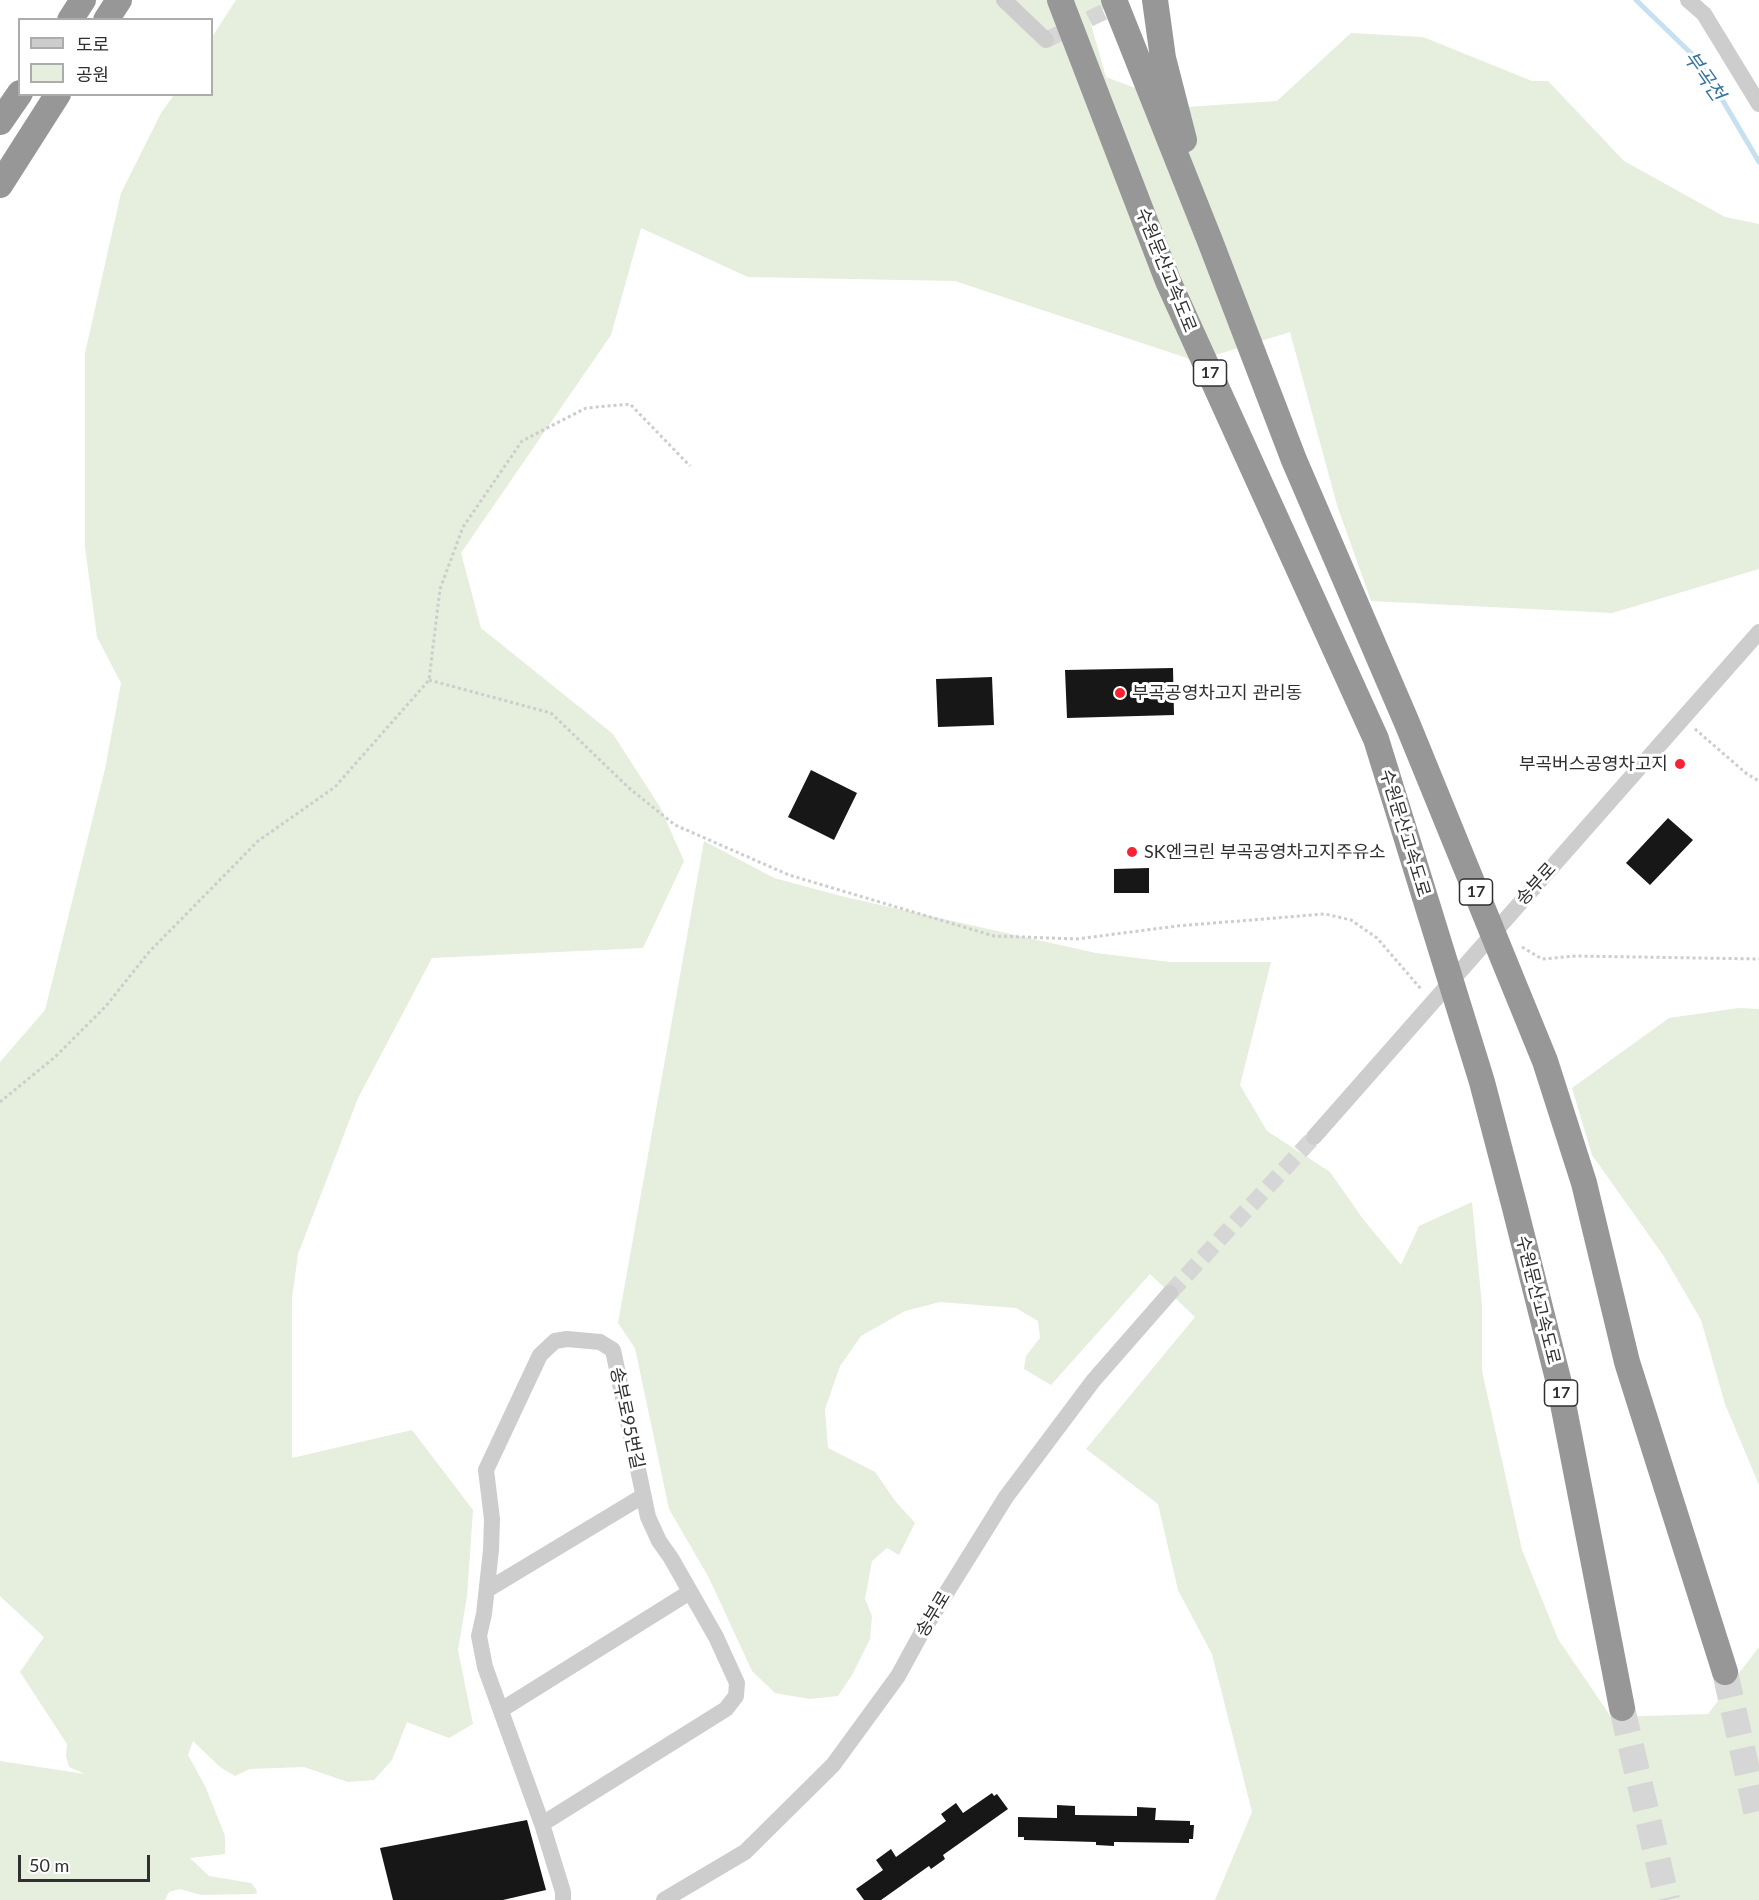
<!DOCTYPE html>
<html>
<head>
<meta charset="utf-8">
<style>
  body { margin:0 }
  #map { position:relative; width:1759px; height:1900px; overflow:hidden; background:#fff; font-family:Lato,"Noto Sans KR",sans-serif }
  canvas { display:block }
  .legend { position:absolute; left:18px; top:18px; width:195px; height:78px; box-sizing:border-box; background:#fff; border:2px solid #acacac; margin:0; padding:8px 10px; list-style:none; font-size:18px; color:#303030 }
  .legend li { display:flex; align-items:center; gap:12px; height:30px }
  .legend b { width:30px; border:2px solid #acacac }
  .scale { position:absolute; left:18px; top:1855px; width:132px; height:27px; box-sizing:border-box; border:3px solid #303030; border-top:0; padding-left:8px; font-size:18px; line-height:21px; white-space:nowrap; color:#303030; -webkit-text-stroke:4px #fff; paint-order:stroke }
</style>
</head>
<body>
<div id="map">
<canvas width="1759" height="1900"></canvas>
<ul class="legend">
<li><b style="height:8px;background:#cdcdcd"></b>도로</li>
<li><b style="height:16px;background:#e6eedd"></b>공원</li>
</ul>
<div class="scale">50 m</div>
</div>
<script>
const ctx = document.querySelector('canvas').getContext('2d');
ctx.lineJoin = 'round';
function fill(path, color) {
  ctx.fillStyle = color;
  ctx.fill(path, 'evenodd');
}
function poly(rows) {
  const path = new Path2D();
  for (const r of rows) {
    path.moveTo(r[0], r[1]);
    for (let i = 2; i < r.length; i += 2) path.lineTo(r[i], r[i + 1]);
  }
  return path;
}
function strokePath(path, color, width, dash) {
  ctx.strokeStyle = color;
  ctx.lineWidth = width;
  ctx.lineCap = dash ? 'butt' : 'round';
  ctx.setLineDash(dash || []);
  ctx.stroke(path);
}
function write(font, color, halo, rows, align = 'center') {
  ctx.font = font + ' Lato,"Noto Sans KR",sans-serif';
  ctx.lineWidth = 6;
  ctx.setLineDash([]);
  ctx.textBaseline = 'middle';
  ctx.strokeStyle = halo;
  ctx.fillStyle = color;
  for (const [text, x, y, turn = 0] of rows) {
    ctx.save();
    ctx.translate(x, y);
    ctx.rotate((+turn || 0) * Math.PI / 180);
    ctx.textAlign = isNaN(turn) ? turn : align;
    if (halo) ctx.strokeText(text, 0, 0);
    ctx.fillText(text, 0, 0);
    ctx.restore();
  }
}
fill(poly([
  [236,0,1115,0,1090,21,1106,77,1186,107,1277,101,1351,33,1423,37,1532,81,1548,81,1624,161,1725,217,1759,224,1759,569,1612,613,1371,601,1337,505,1290,332,1196,361,955,281,748,277,641,228,611,335,461,553,481,628,613,734,660,807,684,861,643,948,432,958,358,1098,298,1254,292,1298,292,1458,412,1430,473,1510,467,1596,458,1650,473,1724,449,1738,407,1722,392,1760,374,1780,348,1782,304,1767,250,1769,235,1776,220,1767,193,1741,188,1755,206,1788,225,1836,225,1854,190,1858,209,1876,251,1883,256,1889,257,1892,255,1894,201,1895,180,1889,169,1892,165,1900,0,1900,0,1761,85,1774,69,1767,66,1756,67,1744,20,1672,44,1637,0,1596,0,1062,45,1010,105,769,121,683,97,637,85,547,85,353,121,193,161,113,174,95,212,94,212,37],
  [704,841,774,878,845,897,1096,953,1170,962,1271,962,1240,1085,1267,1131,1330,1172,1363,1219,1401,1265,1419,1226,1472,1202,1482,1305,1482,1371,1522,1550,1558,1639,1611,1717,1708,1714,1759,1647,1759,1900,1215,1900,1252,1812,1212,1654,1178,1590,1158,1504,1086,1449,1195,1317,1150,1274,1051,1385,1024,1369,1026,1356,1040,1338,1038,1321,1016,1308,940,1302,905,1311,861,1336,840,1366,825,1409,828,1448,875,1472,896,1502,915,1523,899,1555,887,1548,872,1561,865,1599,872,1616,870,1639,852,1675,838,1696,810,1699,775,1693,752,1671,709,1578,669,1509,635,1348,618,1323],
  [1739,1008,1759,1009,1759,1485,1725,1404,1701,1320,1663,1255,1592,1155,1572,1088,1669,1018]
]), '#e6eedd');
strokePath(poly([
  [1636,0,1700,62,1759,162]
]), '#c7e0f0', 5);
fill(poly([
  [1173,668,1174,715,1067,718,1065,670],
  [992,677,994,725,938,727,936,679],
  [811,770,857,793,834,840,788,817],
  [1668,818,1693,840,1650,885,1626,863],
  [1149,868,1149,893,1114,893,1114,869],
  [992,1793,994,1796,997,1794,1008,1809,943,1855,945,1859,931,1869,929,1866,881,1900,864,1900,856,1889,883,1870,876,1860,891,1849,896,1857,946,1821,941,1814,956,1803,963,1813],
  [1057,1805,1075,1806,1075,1815,1137,1816,1137,1807,1156,1808,1155,1820,1190,1821,1190,1825,1194,1825,1193,1839,1189,1839,1189,1843,1114,1842,1114,1846,1096,1845,1096,1842,1024,1840,1024,1837,1018,1837,1018,1817,1057,1818],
  [527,1820,546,1890,503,1900,393,1900,380,1848]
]), '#171717');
strokePath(poly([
  [1046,40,1128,0],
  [1170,1293,1314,1137]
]), '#d6d6d6', 16, [16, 8]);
strokePath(poly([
  [1725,1672,1759,1824],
  [1622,1708,1667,1900]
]), '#d6d6d6', 26, [26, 13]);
strokePath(poly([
  [429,680,551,713,629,788,675,825,789,875,994,936,1077,939,1177,926,1325,914,1351,920,1377,938,1421,989],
  [1695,729,1747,774,1759,781],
  [1522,947,1542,959,1576,956,1759,959],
  [0,1102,55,1057,106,1006,149,952,258,841,335,787,429,680,440,589,463,527,522,441,586,408,630,404,690,466]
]), '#cdcdcd', 3, [3, 3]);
strokePath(poly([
  [1004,0,1046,40],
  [1688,0,1704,14,1759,104],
  [1314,1137,1759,632],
  [487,1590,643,1496],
  [501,1710,690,1592],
  [542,1824,726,1709,736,1696,737,1683,716,1637,671,1558,659,1541,648,1517,613,1350,600,1342,567,1339,555,1341,540,1355,486,1470,492,1519,491,1550,484,1614,479,1636,485,1667,542,1824,563,1892,563,1900],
  [664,1900,745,1852,833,1765,898,1676,922,1632,1006,1497,1093,1381,1170,1293]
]), '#cdcdcd', 16);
strokePath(poly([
  [1060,0,1168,281,1376,739,1482,1082,1515,1208,1559,1383,1622,1708],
  [1114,0,1210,241,1294,460,1407,723,1545,1061,1584,1183,1627,1362,1725,1672],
  [1155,0,1163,58,1184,140],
  [70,20,83,0],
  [106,20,119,0],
  [0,122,20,93],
  [0,185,58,94]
]), '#979797', 26);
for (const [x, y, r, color] of [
  [1120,693,6,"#f72232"],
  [1680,764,6,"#f72232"],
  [1132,852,6,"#f72232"]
]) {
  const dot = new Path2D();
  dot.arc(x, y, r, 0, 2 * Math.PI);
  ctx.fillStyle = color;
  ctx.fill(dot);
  strokePath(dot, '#fff', 2);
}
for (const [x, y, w] of [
  [1210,373,33],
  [1476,892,33],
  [1561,1393,33]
]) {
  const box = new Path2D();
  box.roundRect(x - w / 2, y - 13, w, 26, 4.5);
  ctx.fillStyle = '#fff';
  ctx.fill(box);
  strokePath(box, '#303030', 1.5);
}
write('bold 16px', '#303030', null, [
  ["17",1210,373],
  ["17",1476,892],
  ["17",1561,1393]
]);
write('18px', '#303030', '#fff', [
  ["수원문산고속도로",1166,270,68],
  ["수원문산고속도로",1405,833,73],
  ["송부로",1536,884,-48],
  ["수원문산고속도로",1538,1300,76],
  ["송부로95번길",627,1418,78],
  ["송부로",933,1614,-59]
]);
write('18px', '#303030', '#fff', [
  ["부곡공영차고지 관리동",1132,693],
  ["부곡버스공영차고지",1668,764,"right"],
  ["SK엔크린 부곡공영차고지주유소",1144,852]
], 'left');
write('italic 20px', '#35749b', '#fff', [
  ["부곡천",1704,76,55]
]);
</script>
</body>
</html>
